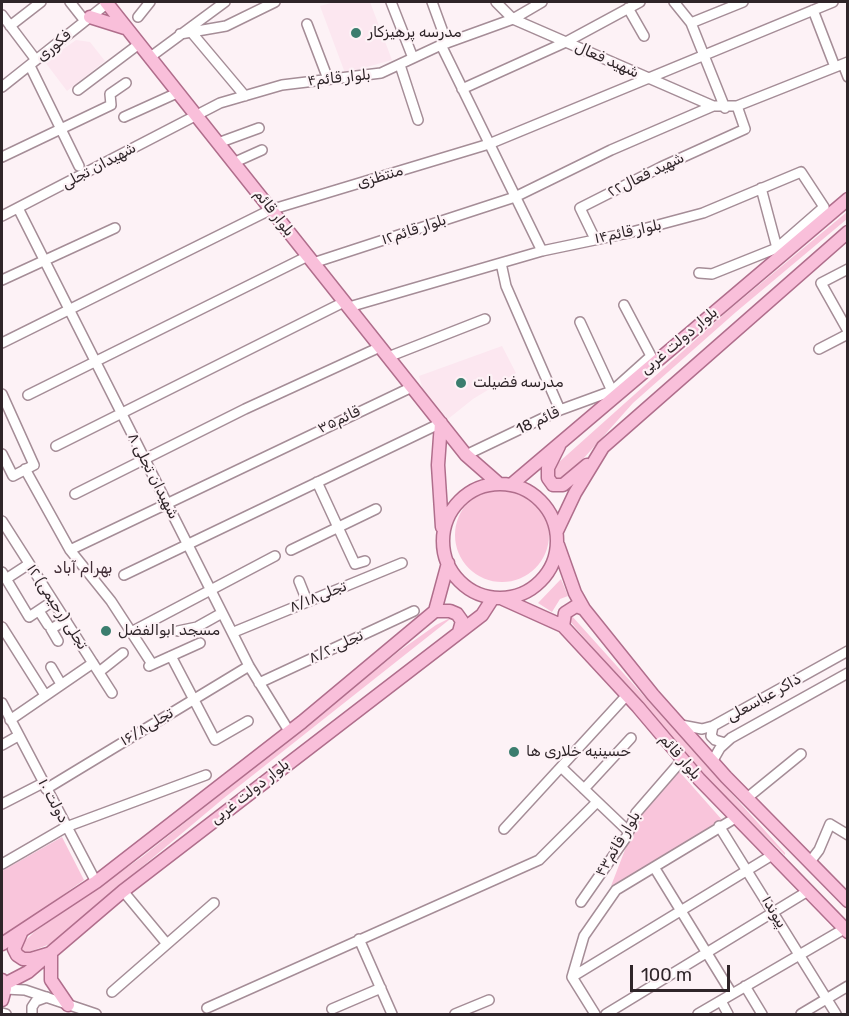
<!DOCTYPE html>
<html>
<head>
<meta charset="utf-8">
<style>
  body { margin:0 }
  #map { position:relative; width:849px; height:1016px; overflow:hidden; background:#fdf2f6; font-family:Rubik,sans-serif }
  canvas { display:block }
  .frame { position:absolute; inset:0; border:3px solid #2f2529; pointer-events:none }
  .scale { position:absolute; left:630px; top:965px; width:100px; height:27px; box-sizing:border-box; border:3px solid #2f2529; border-top:0; padding-left:8px; font-size:18px; line-height:21px; white-space:nowrap; color:#2f2529; -webkit-text-stroke:4px #fdf2f6; paint-order:stroke }
</style>
</head>
<body>
<div id="map">
<canvas width="849" height="1016"></canvas>
<div class="frame"></div>
<div class="scale">100 m</div>
</div>
<script>
const ctx = document.querySelector('canvas').getContext('2d');
ctx.lineJoin = 'round';
function fill(path, color) {
  ctx.fillStyle = color;
  ctx.fill(path, 'evenodd');
}
function poly(rows) {
  const path = new Path2D();
  for (const r of rows) {
    if (r.length === 3) {
      path.moveTo(r[0] + r[2], r[1]);
      path.arc(r[0], r[1], r[2], 0, 2 * Math.PI);
      continue;
    }
    path.moveTo(r[0], r[1]);
    for (let i = 2; i < r.length; i += 2) path.lineTo(r[i], r[i + 1]);
  }
  return path;
}
function strokePath(path, color, width, dash) {
  ctx.strokeStyle = color;
  ctx.lineWidth = width;
  ctx.lineCap = dash ? 'butt' : 'round';
  ctx.setLineDash(dash || []);
  ctx.stroke(path);
}
function write(font, color, halo, rows, align = 'center') {
  ctx.font = font + ' Rubik,Cairo,sans-serif';
  ctx.lineWidth = 4.5;
  ctx.setLineDash([]);
  ctx.textBaseline = 'middle';
  ctx.strokeStyle = halo;
  ctx.fillStyle = color;
  for (const [text, x, y, turn = 0] of rows) {
    ctx.save();
    ctx.translate(x, y);
    ctx.rotate((+turn || 0) * Math.PI / 180);
    ctx.textAlign = isNaN(turn) ? turn : align;
    if (halo) ctx.strokeText(text, 0, 0);
    ctx.fillText(text, 0, 0);
    ctx.restore();
  }
}
fill(poly([
  [335,2,370,2,392,60,345,73,320,6],
  [76,40,90,42,105,61,67,91,45,62],
  [502,346,516,373,473,399,448,419,423,390,419,376]
]), '#fce7f0');
fill(poly([
  [847,212,847,219,736,312,633,403,567,477,556,482,552,472,558,463,730,309],
  [502,535,47],
  [561,579,568,596,560,599,552,612,538,603],
  [571,615,785,853,785,855,706,778,568,619],
  [454,616,224,798,50,944,24,954,19,952,22,944,34,932,142,857,398,652,436,625],
  [678,770,723,821,611,886,638,816],
  [62,837,84,880,2,938,2,871]
]), '#f9c5db');
const minor = poly([
  [70,2,85,21],
  [391,2,413,58],
  [432,2,447,43],
  [496,2,513,19,713,106,737,106,848,62],
  [674,2,691,23,725,108],
  [628,8,644,36],
  [813,10,835,67],
  [2,15,36,60],
  [138,17,150,2],
  [691,23,743,2],
  [307,24,328,79],
  [10,26,41,2],
  [192,33,245,96],
  [180,34,226,26,275,2],
  [441,45,542,251],
  [149,58,225,2],
  [843,64,848,77],
  [400,65,418,120],
  [30,66,79,166],
  [2,87,109,2],
  [462,89,566,42,640,2],
  [78,90,139,44],
  [124,117,177,93],
  [218,143,259,128],
  [2,157,111,105,110,94,126,83],
  [233,163,262,150],
  [18,208,249,666,289,731],
  [2,216,220,103,282,85,381,73,441,45,513,19,542,2],
  [595,239,580,208,661,167,745,129,737,106],
  [313,263,515,197,611,150,713,106],
  [501,263,506,286,560,410],
  [848,269,821,283,848,331],
  [699,273,712,274,777,248,761,188],
  [2,280,115,228],
  [349,307,542,251,628,233,703,213,801,172,824,207,777,248],
  [580,322,612,391],
  [2,343,270,210,489,144,833,2],
  [819,349,848,334],
  [388,357,485,319],
  [2,394,34,465,13,476,2,454],
  [28,395,308,256],
  [56,446,344,302],
  [466,455,560,410,612,391,651,356,624,305],
  [25,469,70,550,111,601,152,664],
  [317,482,355,564,365,561],
  [75,494,245,409,380,347],
  [2,521,112,693],
  [70,550,412,387],
  [291,550,376,509],
  [2,572,29,617,53,601],
  [124,575,441,423],
  [6,579,29,564],
  [299,581,307,601],
  [39,611,48,625],
  [2,627,45,695],
  [133,631,275,556],
  [178,631,197,627,222,613],
  [234,632,402,563],
  [58,641,51,629,66,620],
  [171,656,215,740,248,721],
  [149,666,200,643],
  [51,667,61,684],
  [99,672,123,653],
  [259,683,414,611],
  [2,703,96,882],
  [10,720,93,663],
  [681,725,702,729,713,726,848,651],
  [713,726,711,736,715,740,725,743],
  [2,745,18,736],
  [712,762,720,748,731,738,848,673],
  [561,767,628,831],
  [46,789,249,666],
  [584,789,631,738],
  [747,798,801,754],
  [2,804,43,783],
  [719,826,836,1014],
  [504,829,627,695],
  [809,863,819,850,830,824,848,835],
  [2,864,66,827,206,775],
  [654,867,732,994],
  [123,891,167,944],
  [581,902,627,836,636,813,682,760],
  [359,939,392,1014],
  [572,977,584,936,616,890,737,817],
  [572,977,774,854],
  [572,977,595,1014],
  [745,986,762,1014],
  [5,989,25,990,96,1014],
  [112,992,214,903],
  [721,1001,728,1014],
  [207,1008,539,860,597,802],
  [332,1009,381,988],
  [2,1013,6,1014],
  [32,1014,32,1007,36,1001,47,997],
  [455,1014,489,1000],
  [606,1014,808,891],
  [698,1014,844,929],
  [801,1014,848,986]
]);
const major = poly([
  [106,2,466,455,498,483],
  [90,17,125,28],
  [441,423,438,465,442,527],
  [559,446,548,468,548,478,553,485,563,485,587,465],
  [500,541,57],
  [512,484,848,199],
  [557,531,575,493,603,447,848,232],
  [558,545,575,593,584,609,653,695,726,777,848,901],
  [503,599,563,626,638,707,699,779,848,932],
  [435,611,450,611,457,614,462,621,459,632],
  [563,626,565,613,576,606,584,609],
  [21,933,14,949,17,955,23,959,31,959,51,953,51,980,68,1005],
  [2,944,96,882,302,722,435,611,448,563],
  [2,980,5,989,2,1000],
  [5,984,28,972,123,891,482,615,493,598]
]);
strokePath(minor, '#a58d97', 12);
strokePath(major, '#b06e8c', 15);
strokePath(minor, '#fff', 9);
strokePath(major, '#f9bfda', 12);
for (const [x, y, r, color] of [
  [356,33,6,"#3b7d6e"],
  [461,383,6,"#3b7d6e"],
  [106,631,6,"#3b7d6e"],
  [514,752,6,"#3b7d6e"]
]) {
  const dot = new Path2D();
  dot.arc(x, y, r, 0, 2 * Math.PI);
  ctx.fillStyle = color;
  ctx.fill(dot);
  strokePath(dot, '#fdf2f6', 2);
}
write('15px', '#2f2529', '#fdf2f6', [
  ["مدرسه پرهیزکار",368,33],
  ["مدرسه فضیلت",473,383],
  ["مسجد ابوالفضل",118,631],
  ["حسینیه خلاری ها",526,752]
], 'left');
write('15px', '#2f2529', '#fdf2f6', [
  ["فکوری",54,46,-40],
  ["شهید فعال",607,60,24],
  ["بلوار قائم۴",339,78,-6],
  ["شهیدان تجلی",99,166,-28],
  ["شهید فعال۲۲",646,175,-26],
  ["منتظزی",380,177,-17],
  ["بلوار قائم",274,213,52],
  ["بلوار قائم۱۲",414,230,-18],
  ["بلوار قائم۱۴",628,232,-12],
  ["بلوار دولت غربی",679,341,-40],
  ["قائم۳۵",339,420,-25],
  ["18 قائم",538,421,-25],
  ["شهیدان تجلی ۸",153,476,63],
  ["تجلی۸/۱۸",318,597,-22],
  ["۱۲ تجلی (رحیمی)",57,607,57],
  ["تجلی۸/۲۰",336,647,-25],
  ["ذاکر عباسعلی",764,698,-29],
  ["تجلی۱۶/۸",147,727,-31],
  ["بلوار قائم",680,757,49],
  ["بلوار دولت غربی",250,792,-38],
  ["۱۰ دولت",53,801,62],
  ["بلوار قائم۴۳",618,844,-59],
  ["پیوند۱",774,912,59]
]);
write('16px', '#422e37', '#fdf2f6', [
  ["بهرام آباد",83,568]
]);
</script>
</body>
</html>
